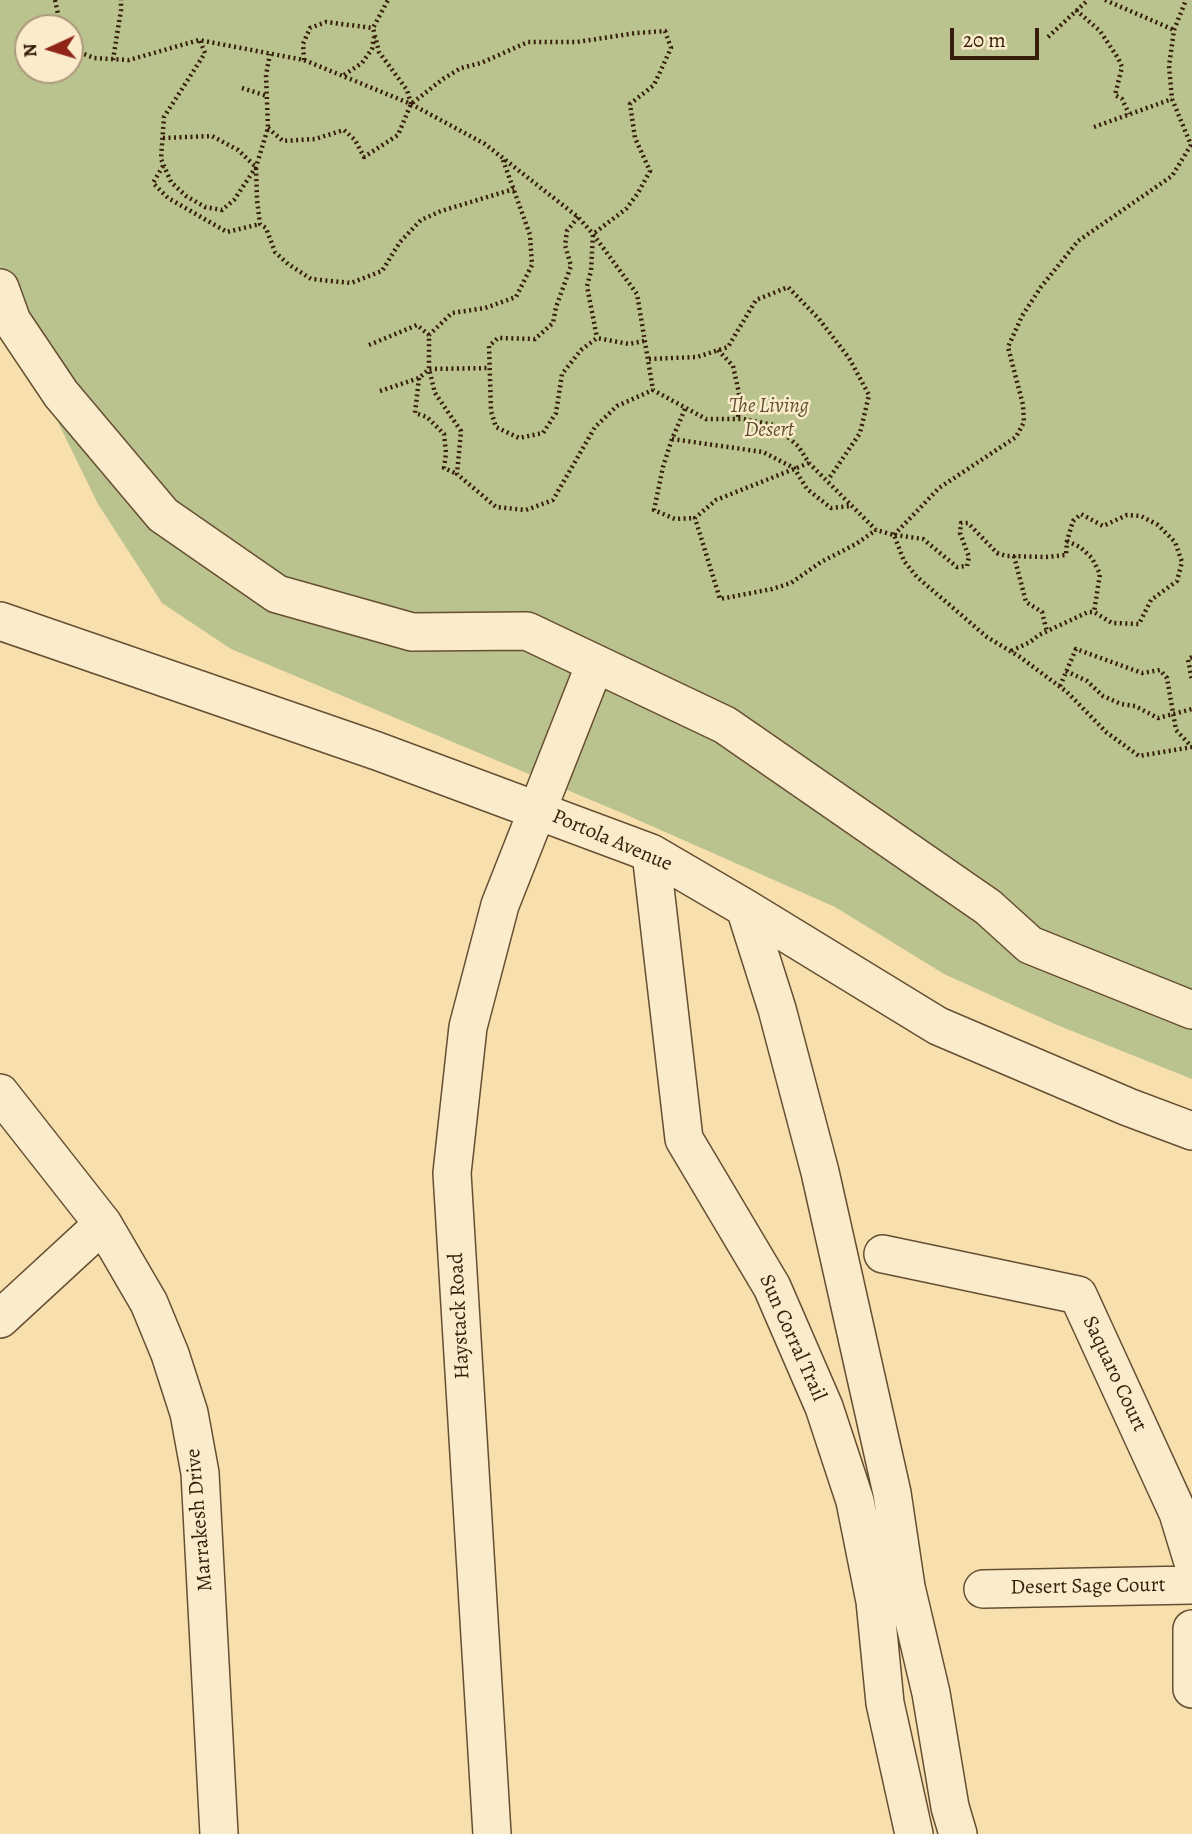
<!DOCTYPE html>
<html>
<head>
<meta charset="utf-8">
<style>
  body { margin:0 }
  #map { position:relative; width:1192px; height:1834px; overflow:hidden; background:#f8e0ae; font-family:Alegreya,serif }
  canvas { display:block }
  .north { position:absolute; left:14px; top:14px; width:70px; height:70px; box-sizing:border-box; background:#faebca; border:2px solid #ac997d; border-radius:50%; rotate:266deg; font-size:19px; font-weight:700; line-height:28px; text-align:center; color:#361e0a }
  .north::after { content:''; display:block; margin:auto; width:24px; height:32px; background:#8f2418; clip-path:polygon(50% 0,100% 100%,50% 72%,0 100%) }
  .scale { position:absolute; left:950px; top:28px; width:89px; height:32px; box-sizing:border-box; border:4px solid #361e0a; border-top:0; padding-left:9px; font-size:21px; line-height:24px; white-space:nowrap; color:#361e0a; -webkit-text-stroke:5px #faebca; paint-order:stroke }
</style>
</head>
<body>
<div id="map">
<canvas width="1192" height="1834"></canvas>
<div class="north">N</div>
<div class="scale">20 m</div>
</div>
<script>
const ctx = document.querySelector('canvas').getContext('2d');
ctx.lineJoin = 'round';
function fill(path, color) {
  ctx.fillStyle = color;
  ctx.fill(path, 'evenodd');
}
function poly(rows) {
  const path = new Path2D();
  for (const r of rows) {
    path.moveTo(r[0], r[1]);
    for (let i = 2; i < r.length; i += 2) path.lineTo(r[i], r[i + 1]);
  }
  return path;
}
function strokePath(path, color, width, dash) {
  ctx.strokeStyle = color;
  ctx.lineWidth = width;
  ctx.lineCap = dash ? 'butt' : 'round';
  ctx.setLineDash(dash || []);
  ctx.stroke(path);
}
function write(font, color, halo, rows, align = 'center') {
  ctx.font = font + ' Alegreya,serif';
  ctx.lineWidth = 5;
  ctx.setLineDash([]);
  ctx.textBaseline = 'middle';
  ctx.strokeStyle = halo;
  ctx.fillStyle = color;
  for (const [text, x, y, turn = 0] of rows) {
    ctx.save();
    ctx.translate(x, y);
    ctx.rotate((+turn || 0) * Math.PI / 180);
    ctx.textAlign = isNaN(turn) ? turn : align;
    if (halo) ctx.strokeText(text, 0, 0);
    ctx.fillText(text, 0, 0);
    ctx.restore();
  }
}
fill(poly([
  [0,0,1192,0,1192,1079,1057,1025,944,974,835,907,622,813,231,649,162,603,98,504,0,304],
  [28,28,70,28,70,70,28,70]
]), '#bac38d');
const minor = poly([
  [0,288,12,321,61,394,163,515,277,594,412,632,527,631,725,725,988,907,1030,945,1192,1010],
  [0,621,377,751,651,853,745,908,938,1026,1128,1107,1192,1131],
  [651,853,684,1139,772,1287,824,1407,855,1501,875,1601,885,1703,914,1834],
  [745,908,777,1009,820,1172,892,1493,906,1587,931,1693,950,1807,958,1834],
  [0,1093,103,1224,149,1303,170,1354,189,1413,200,1473,219,1834],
  [883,1254,1078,1295,1178,1513,1192,1559],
  [0,1319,103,1224],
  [983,1589,1192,1585],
  [1192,1629,1192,1689],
  [492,1834,452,1173,468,1027,500,905,595,664]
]);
strokePath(minor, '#664e33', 40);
strokePath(poly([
  [55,0,61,28],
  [1105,0,1174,30],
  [1076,10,1100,31,1118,58,1122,67,1115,95,1122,99,1129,114],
  [1048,37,1088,0],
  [200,41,205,53,164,117,161,159,171,182,186,196,205,207,222,210,234,200,256,167,268,128,266,75,270,54],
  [70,46,79,52,94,58,129,60,199,40,304,60,411,104,407,90,379,52,373,28,388,0],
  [113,60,121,10,121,0],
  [304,60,303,44,310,28,326,22,373,28],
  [344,75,362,63,372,49,374,37],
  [242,88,267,96],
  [411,104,485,144,578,217,593,234,637,294,653,390,706,419,743,419,774,425,798,446,809,463,876,530,894,535,904,561,917,577,987,637,1020,657,1067,692,1106,732,1139,756,1192,747],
  [1094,127,1172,99],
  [268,128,283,141,315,139,344,130,355,140,364,157,398,135,411,104,443,79,461,68,481,63,528,42,577,42,636,33,665,31,671,48,654,85,630,104,635,138,650,171,638,193,626,209,593,234,591,271,587,286,597,338],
  [163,138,212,136,238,150,256,167,257,200,260,224,266,228,275,252,288,264,311,279,351,283,382,271,400,242,421,220,441,211,514,189],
  [503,160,530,235,532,265,516,297,485,308,452,313,429,335,429,369,435,393,461,431,457,474,496,507,526,510,553,500,595,427,617,406,653,390],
  [163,166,153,183,168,198,227,232,260,224],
  [578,217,567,231,565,245,571,266,556,307,553,323,535,339,498,338,489,346,491,411,496,427,519,438,543,433,556,413,562,374,581,350,597,338,629,344,644,341],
  [369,345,417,325,429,335],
  [718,350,733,366,739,393,738,419],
  [649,359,697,357,728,347,756,300,788,287,819,319,849,358,869,395,860,433,828,480],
  [419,378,415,413,427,417,444,434,446,453,444,468,457,474],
  [380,391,419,378,429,369,490,368],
  [685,409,672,439,663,467,654,510,675,519,695,518],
  [672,439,763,452,794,468,807,489,831,508,851,506],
  [809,463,716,500,695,518,720,599,772,589,791,583,821,562,856,544,876,530],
  [894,535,939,488,1016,437,1024,422,1023,405,1008,347,1022,316,1041,287,1078,241,1172,176,1191,145,1172,99,1169,66,1174,30,1186,0],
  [895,535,923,539,957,567,967,566,969,557,960,533,961,523,968,523,997,553,1006,556,1046,557,1066,555,1067,541,1073,521,1081,514,1103,526,1127,515,1141,516,1158,525,1175,542,1182,562,1177,581,1151,600,1139,624,1112,623,1094,612,1088,612,1039,635,1030,642,1011,651],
  [1067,541,1080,547,1092,558,1100,574,1094,612],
  [1014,556,1026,602,1042,612,1047,632],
  [1192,657,1188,659,1192,681],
  [1066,671,1087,681,1103,696,1121,704,1135,706,1158,718,1192,709],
  [1060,686,1076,649,1142,673,1160,670,1167,678,1176,730,1192,747]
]), '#361e0a', 4.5, [2, 3.5]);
strokePath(minor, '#faebca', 37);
write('italic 21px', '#5e5031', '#faebca', [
  ["The Living",769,407],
  ["Desert",769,431]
]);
write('21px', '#361e0a', '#faebca', [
  ["Portola Avenue",612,841,23],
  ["Haystack Road",460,1316,-93],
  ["Sun Corral Trail",792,1338,66],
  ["Saquaro Court",1114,1374,65],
  ["Marrakesh Drive",200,1520,-95],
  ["Desert Sage Court",1088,1587,-1]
]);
</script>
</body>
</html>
